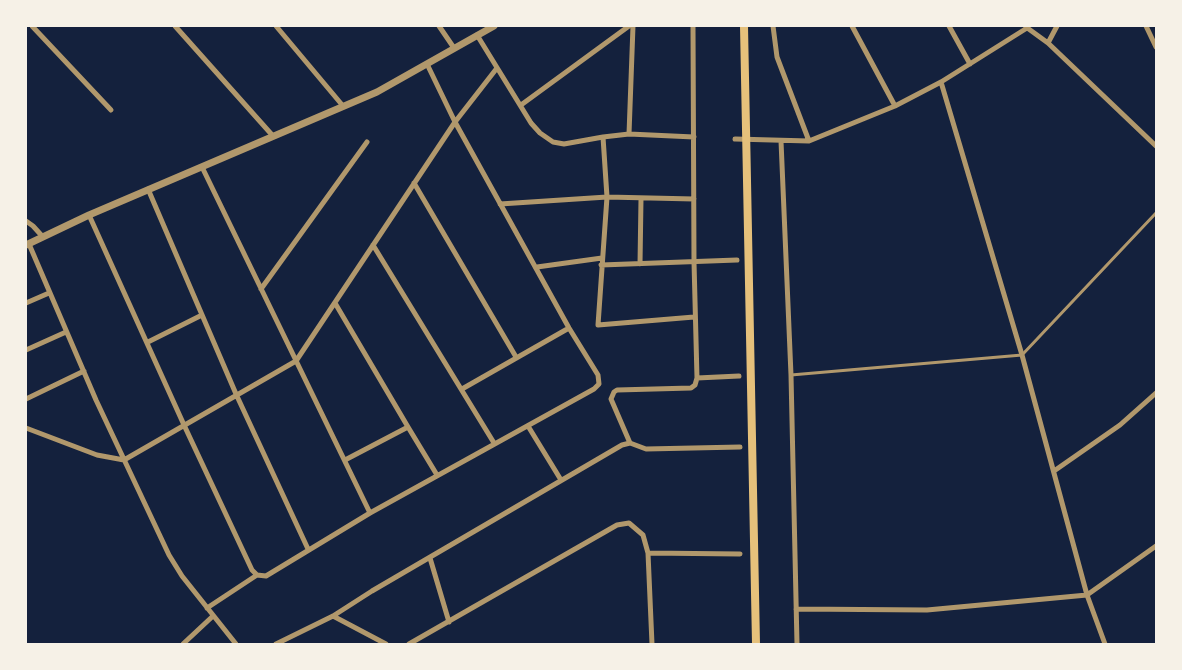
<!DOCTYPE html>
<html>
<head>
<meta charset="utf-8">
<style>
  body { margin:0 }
  #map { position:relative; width:1182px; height:670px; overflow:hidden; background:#14213d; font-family:"Roboto Condensed",sans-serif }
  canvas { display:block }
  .frame { position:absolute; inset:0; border:27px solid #f6f1e7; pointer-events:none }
</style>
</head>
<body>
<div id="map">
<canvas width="1182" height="670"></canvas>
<div class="frame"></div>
</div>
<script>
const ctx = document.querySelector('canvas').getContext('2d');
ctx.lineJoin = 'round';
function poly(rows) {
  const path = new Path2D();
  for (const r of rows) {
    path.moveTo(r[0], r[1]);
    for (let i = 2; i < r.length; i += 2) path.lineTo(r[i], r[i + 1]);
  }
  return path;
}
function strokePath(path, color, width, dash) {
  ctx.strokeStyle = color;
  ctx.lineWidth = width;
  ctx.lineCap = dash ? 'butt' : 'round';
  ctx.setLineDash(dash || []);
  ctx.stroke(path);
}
strokePath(poly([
  [791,375,1022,355,1156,213]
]), '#b1986c', 3);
strokePath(poly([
  [32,26,111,110],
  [175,26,273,136],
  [276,26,343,106],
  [439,26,454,48],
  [693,26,694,262,697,378,739,376],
  [773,26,777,57,809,141],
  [852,26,895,106],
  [949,26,970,64],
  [1146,26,1156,47],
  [1026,27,1048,43,1156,146],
  [477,35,531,123,540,133,553,142,564,144,603,137],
  [1048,43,1057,26],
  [941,82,1022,355,1087,595,1105,644],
  [521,105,629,26],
  [629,134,633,26],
  [694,137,629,134,603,137,607,197,598,325,694,317],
  [735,139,809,141,895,106,941,82,1027,28],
  [781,141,791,375,797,644],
  [202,167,370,513,594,389,599,384,598,375,569,328,455,122,427,64],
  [414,183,516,357],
  [148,189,236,394,308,549],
  [500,204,607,197,694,199],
  [89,215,184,425,252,570,257,575,266,576,370,513],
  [26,221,33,226,43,237],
  [29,244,96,400,169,555,182,576,236,644],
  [373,245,494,443],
  [640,264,641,199],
  [601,265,737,260],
  [537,267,602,258],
  [261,289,367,142],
  [26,303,49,293],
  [335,303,408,427,345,460],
  [148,342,202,315],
  [26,350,66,332],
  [462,389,569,328],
  [26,399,84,371],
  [528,426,561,480],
  [408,427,437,475],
  [26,428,97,455,124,460,296,361,455,122,497,68],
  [630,443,611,399,614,392,617,390,691,388,695,385,697,378],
  [1054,471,1120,425,1156,393],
  [648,553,740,554],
  [430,558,449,622],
  [207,608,257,575],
  [796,609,927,610,1087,595,1156,546],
  [333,616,386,644],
  [183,644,213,616],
  [276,644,333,616,372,591,622,445,630,443,646,449,740,447],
  [409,644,617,525,629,523,643,535,648,553,652,644]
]), '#b1986c', 5);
strokePath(poly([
  [26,245,89,215,377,92,494,26]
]), '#b1986c', 7);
strokePath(poly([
  [744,26,756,644]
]), '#e5c07b', 8);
</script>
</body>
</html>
